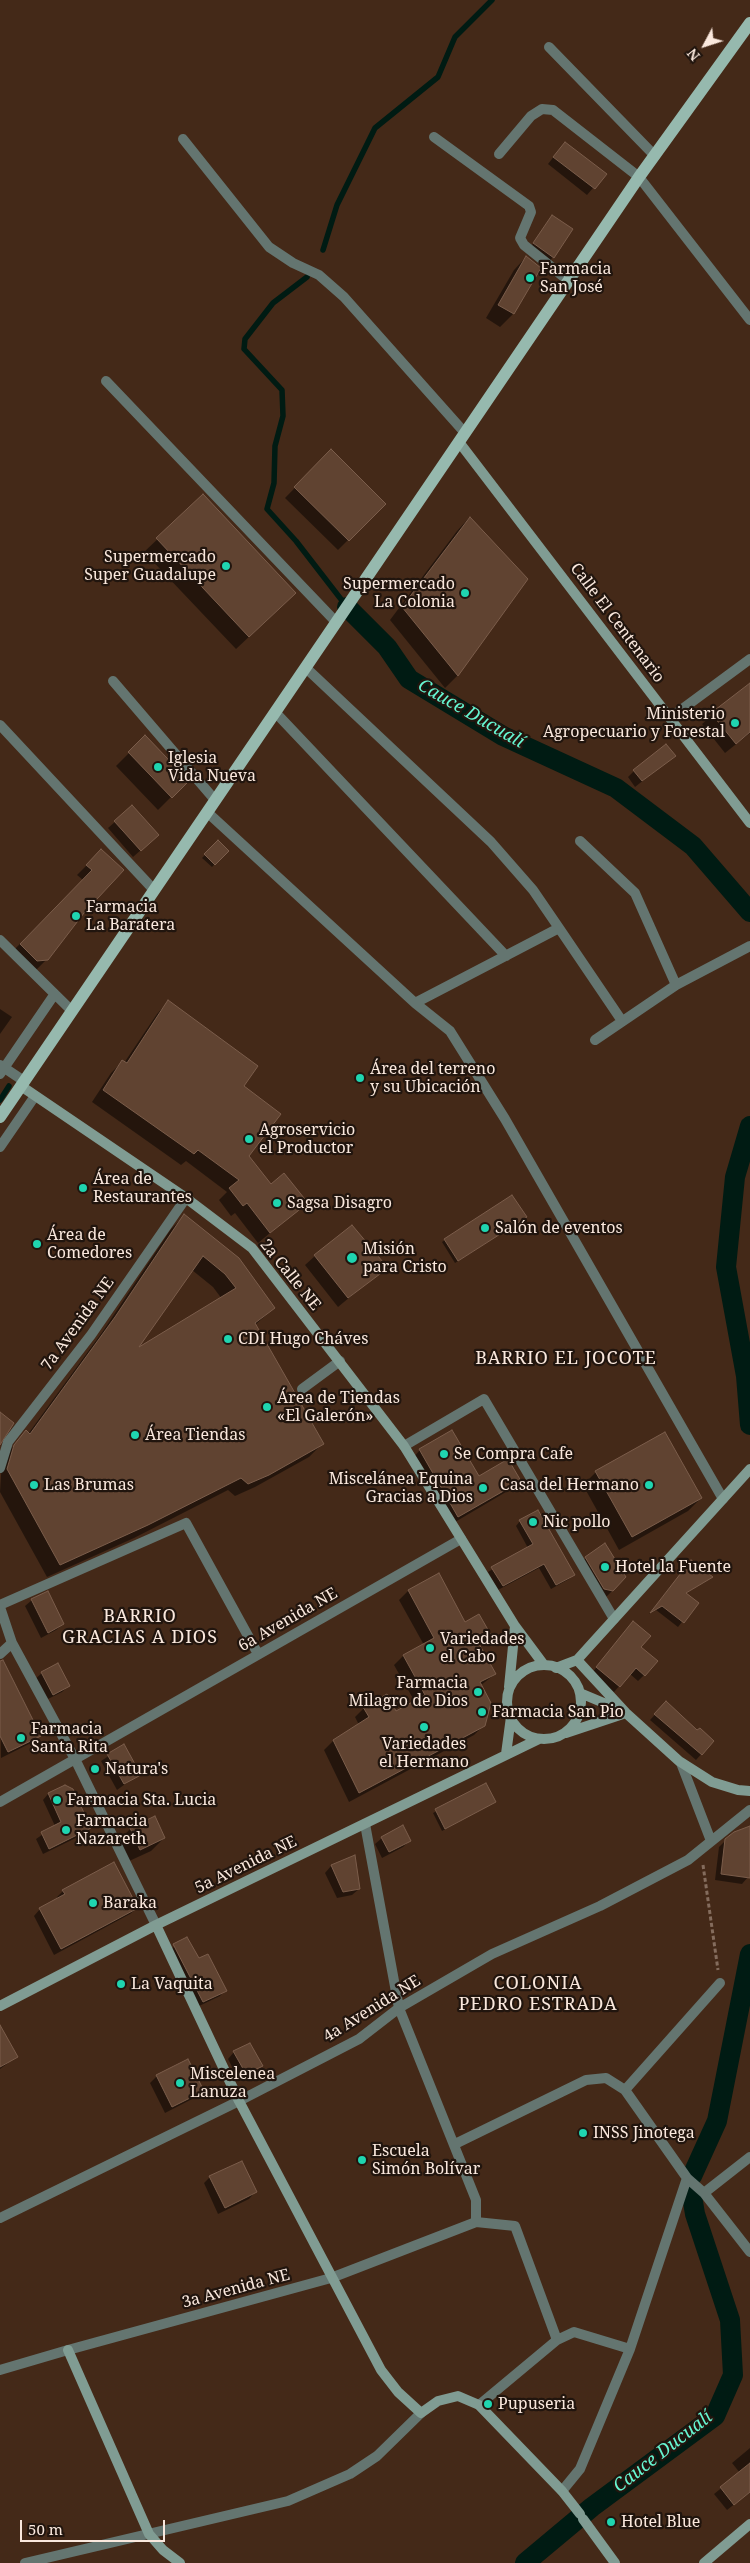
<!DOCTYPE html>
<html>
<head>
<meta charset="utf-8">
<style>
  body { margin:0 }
  #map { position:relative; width:750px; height:2563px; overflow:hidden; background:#442918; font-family:"Noto Serif",serif }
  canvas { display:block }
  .north { position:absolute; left:680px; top:20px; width:50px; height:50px; -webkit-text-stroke:4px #21150e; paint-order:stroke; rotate:230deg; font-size:14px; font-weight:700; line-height:20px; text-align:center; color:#fae8dd }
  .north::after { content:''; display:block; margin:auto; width:18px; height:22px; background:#fae8dd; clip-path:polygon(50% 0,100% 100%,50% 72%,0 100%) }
  .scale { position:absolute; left:20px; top:2520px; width:145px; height:22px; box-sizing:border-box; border:2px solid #fae8dd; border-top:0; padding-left:6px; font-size:15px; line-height:18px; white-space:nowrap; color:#fae8dd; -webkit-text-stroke:4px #21150e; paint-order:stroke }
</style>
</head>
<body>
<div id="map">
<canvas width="750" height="2563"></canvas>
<div class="north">N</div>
<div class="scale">50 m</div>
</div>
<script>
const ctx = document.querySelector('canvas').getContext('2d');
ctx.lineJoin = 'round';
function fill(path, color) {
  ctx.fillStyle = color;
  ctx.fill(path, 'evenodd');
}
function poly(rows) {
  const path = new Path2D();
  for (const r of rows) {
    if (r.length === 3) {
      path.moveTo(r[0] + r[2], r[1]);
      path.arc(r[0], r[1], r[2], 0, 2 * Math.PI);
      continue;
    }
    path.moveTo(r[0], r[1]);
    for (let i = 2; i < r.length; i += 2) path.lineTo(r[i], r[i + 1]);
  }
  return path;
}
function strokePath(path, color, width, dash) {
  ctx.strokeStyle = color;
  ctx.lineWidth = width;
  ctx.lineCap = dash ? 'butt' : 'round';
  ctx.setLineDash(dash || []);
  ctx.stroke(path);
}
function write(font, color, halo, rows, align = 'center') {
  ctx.font = font + ' "Noto Serif",serif';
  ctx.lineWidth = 4.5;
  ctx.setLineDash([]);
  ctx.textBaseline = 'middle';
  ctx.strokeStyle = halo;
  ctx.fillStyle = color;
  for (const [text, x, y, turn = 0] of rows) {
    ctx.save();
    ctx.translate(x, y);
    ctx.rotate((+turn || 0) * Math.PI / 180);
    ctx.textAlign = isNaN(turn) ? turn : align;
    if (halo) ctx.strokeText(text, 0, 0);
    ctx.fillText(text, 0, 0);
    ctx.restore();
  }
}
fill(poly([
  [559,150,605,174,587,195,548,164],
  [552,216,553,257,547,264,528,251],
  [526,257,540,268,513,314,500,327,486,318,514,270],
  [331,451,384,504,338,550,285,498],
  [203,496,282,606,236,649,144,552],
  [469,518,527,579,457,676,445,688,390,620,457,531],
  [750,684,750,733,725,753,702,724],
  [145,737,187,781,158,810,116,766],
  [674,756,635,787,628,777,634,771],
  [132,807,150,842,133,857,108,828],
  [218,842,227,851,212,867,202,858],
  [101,851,83,912,47,959,36,970,10,954,83,880,77,875],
  [168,1002,242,1086,248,1156,270,1186,306,1203,258,1243,235,1213,231,1216,219,1200,227,1192,186,1161,181,1165,92,1102,111,1073,122,1062,124,1063,157,1014],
  [0,1009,12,1017,0,1034],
  [184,1216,274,1308,255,1325,322,1444,309,1457,255,1487,235,1496,228,1490,134,1538,47,1577,0,1492,2,1459,26,1432,28,1434,103,1331,171,1229],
  [192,1270,213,1287,222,1299,135,1351],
  [522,1220,455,1263,442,1242,445,1240],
  [315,1256,386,1267,338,1307,305,1265],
  [452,1432,478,1478,519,1481,511,1489,450,1525,412,1459,420,1450],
  [596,1472,701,1498,688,1511,619,1550,583,1485],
  [520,1521,574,1574,569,1579,551,1589,539,1568,498,1590,488,1572,528,1548,516,1526],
  [586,1558,613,1590,606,1597,579,1564],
  [687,1566,711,1577,685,1594,697,1603,678,1627,656,1610,649,1614],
  [439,1575,465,1623,489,1635,478,1645,495,1674,480,1686,484,1725,474,1735,349,1802,324,1750,333,1741,359,1725,355,1717,364,1708,396,1712,415,1702,394,1665,403,1656,424,1645,399,1600,408,1591],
  [32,1600,63,1624,56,1630,41,1638,25,1606],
  [628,1629,639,1647,644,1675,638,1681,630,1674,614,1692,591,1674],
  [0,1672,39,1736,33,1742,1,1758],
  [42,1673,68,1686,62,1692,46,1700,35,1679],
  [666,1703,697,1732,713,1741,696,1760,650,1720],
  [124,1746,139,1774,117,1790,101,1761],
  [485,1785,494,1802,442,1831,433,1813],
  [65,1787,90,1828,84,1834,43,1854,36,1839,55,1826,43,1800,48,1794],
  [154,1818,164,1838,151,1851,127,1862,118,1842,130,1829],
  [750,1827,748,1877,742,1884,715,1880,719,1847,726,1840],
  [382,1838,409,1841,403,1847,382,1858,375,1844],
  [354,1857,359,1889,352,1895,337,1898,325,1873,331,1866],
  [63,1891,137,1908,130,1914,54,1955,34,1916,40,1909,58,1900,57,1897],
  [187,1938,198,1960,225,1990,220,1996,197,2007,168,1951],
  [0,2032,16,2057,0,2069],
  [234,2052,261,2065,254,2072,239,2080,228,2059],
  [157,2076,203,2091,196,2097,165,2113,150,2083],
  [210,2177,255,2192,249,2199,218,2214,204,2183],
  [750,2448,750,2492,727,2510,714,2494,740,2473,732,2463]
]), '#0007');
strokePath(poly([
  [323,250,337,205,375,128,438,77,455,37,492,0],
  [307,277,273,303,245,339,244,349,282,390,283,416,275,446,274,483,267,509,296,541,347,607],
  [0,1100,9,1086]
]), '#001b13', 5.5);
strokePath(poly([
  [347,607,387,647,409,679,503,736,616,788,693,846,750,912],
  [750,1126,735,1177,726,1267,746,1376,750,1425],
  [692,2176,717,2121,750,1954],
  [525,2563,592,2507,715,2416,733,2375,730,2320,695,2214,691,2190]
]), '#001b13', 20);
const building = poly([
  [565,142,607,174,595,189,553,157,565,142],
  [552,215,573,229,554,258,533,243,552,215],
  [526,256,541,268,514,314,498,305,526,256],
  [331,449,386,504,349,541,294,487,331,449],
  [203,494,296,593,249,637,156,538,203,494],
  [470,517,528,579,458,676,402,607,470,517],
  [750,683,750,732,736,744,711,713,750,683],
  [145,735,189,781,172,798,128,752,145,735],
  [666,744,676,756,642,781,633,770,666,744],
  [132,805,159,835,141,851,114,821,132,805],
  [218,840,229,851,215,865,204,854,218,840],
  [101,849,124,870,84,913,48,960,37,961,20,944,92,870,86,865,101,849],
  [168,1000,258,1066,244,1086,281,1114,249,1156,271,1184,284,1173,308,1203,270,1233,247,1203,243,1206,229,1188,239,1180,198,1150,194,1154,103,1090,122,1060,127,1063,168,1000],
  [512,1195,527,1217,458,1261,444,1239,512,1195],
  [184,1214,239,1258,275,1308,255,1323,324,1444,269,1475,248,1484,241,1478,148,1525,60,1565,7,1469,14,1445,26,1430,30,1434,115,1317,184,1214],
  [203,1256,225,1274,236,1288,139,1347,203,1256],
  [352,1225,388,1268,348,1298,314,1255,352,1225],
  [0,1412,14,1423,0,1445,0,1412],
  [452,1430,479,1476,508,1459,521,1481,458,1517,419,1449,452,1430],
  [665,1432,702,1498,632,1537,595,1471,665,1432],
  [538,1510,575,1575,556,1585,544,1564,503,1586,491,1567,533,1544,519,1520,538,1510],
  [605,1543,626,1577,613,1591,604,1589,585,1557,605,1543],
  [691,1560,713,1577,686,1593,699,1603,684,1623,662,1606,650,1613,691,1560],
  [439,1573,465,1622,479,1614,491,1635,478,1642,496,1674,480,1682,491,1703,485,1726,359,1793,333,1740,369,1717,363,1707,387,1694,396,1711,425,1695,403,1655,434,1638,408,1590,439,1573],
  [48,1591,64,1624,48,1633,31,1599,48,1591],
  [633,1621,651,1636,641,1647,658,1661,645,1676,636,1668,620,1687,596,1667,633,1621],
  [3,1660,41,1736,8,1752,0,1736,0,1661,3,1660],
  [58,1663,70,1686,53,1695,41,1672,58,1663],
  [666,1701,697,1730,700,1728,714,1741,702,1755,654,1714,666,1701],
  [124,1744,141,1775,124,1784,107,1754,124,1744],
  [486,1783,496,1802,445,1829,435,1809,486,1783],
  [65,1785,73,1789,91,1828,49,1849,41,1832,61,1822,48,1793,65,1785],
  [155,1816,165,1838,140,1850,130,1828,155,1816],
  [403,1825,411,1841,389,1852,381,1837,403,1825],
  [750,1826,750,1878,721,1874,725,1839,734,1832,750,1826],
  [355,1855,360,1889,343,1892,331,1865,355,1855],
  [114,1862,138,1908,61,1949,39,1908,65,1894,62,1890,114,1862],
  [187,1937,199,1958,208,1954,227,1991,203,2002,173,1944,187,1937],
  [0,2025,18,2057,0,2067,0,2025],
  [250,2043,263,2066,246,2074,233,2051,250,2043],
  [188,2059,204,2091,172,2107,156,2075,188,2059],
  [242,2161,257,2192,225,2208,209,2176,242,2161],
  [750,2463,750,2492,734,2505,720,2487,750,2463]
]);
fill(building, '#604331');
strokePath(building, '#7b5d4b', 1);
strokePath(poly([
  [703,1865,718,1970]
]), '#846c5d', 3, [4, 2.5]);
strokePath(poly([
  [549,47,655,156],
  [434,137,529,206,531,212,520,238,524,245,569,281],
  [183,139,269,247,293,263,319,275,344,297,465,433],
  [499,154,531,116,542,109,553,110,639,177],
  [106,381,336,622],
  [113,681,215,800],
  [302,1389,340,1361]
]), '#647570', 10);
strokePath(poly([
  [639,177,750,320],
  [306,668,491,842,533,890,559,928],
  [275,712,506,956],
  [670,718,750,659],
  [0,725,154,890],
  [207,812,415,1003,450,1031,505,1119,723,1499],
  [580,841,635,893,676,985],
  [0,940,72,1011],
  [415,1003,559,928,622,1021],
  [595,1040,676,985,750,946],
  [0,1065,24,1081],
  [0,1074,54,995],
  [0,1147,35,1096],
  [404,1446,484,1399,614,1619],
  [0,1468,8,1442,91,1335,186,1198],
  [0,1605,186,1523,258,1654],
  [0,1607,12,1643,76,1761,156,1925],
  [0,1654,12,1643],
  [681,1763,711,1841],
  [0,1802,461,1539],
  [365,1824,399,2008,476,2200,476,2222],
  [625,2090,720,1983],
  [455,2144,586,2080,606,2078,625,2090,687,2178,704,2193,750,2252],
  [704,2193,750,2157],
  [0,2218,239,2101,359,2039,399,2008,492,1954,600,1906,688,1860,750,1810],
  [0,2370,68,2350,331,2278,476,2222,515,2226,557,2340,574,2332,630,2349],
  [479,2405,557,2340],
  [562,2491,580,2469,630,2349,687,2178],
  [25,2563,288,2501,350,2474,377,2456,421,2413]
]), '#647570', 10);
strokePath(poly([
  [459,442,750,823],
  [21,1086,186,1198,252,1248,404,1446,515,1626,544,1665],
  [577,1660,626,1713,679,1761,712,1782,738,1790,750,1791],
  [544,1702,37],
  [556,1668,577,1660,750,1469],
  [509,1687,515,1626],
  [580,1693,623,1711],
  [566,1733,626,1713],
  [506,1754,511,1717],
  [156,1925,239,2101,381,2370,398,2392,421,2413,438,2401,458,2396,479,2405,562,2491,580,2514],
  [0,2006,156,1925,539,1739],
  [68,2350,149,2534,163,2550,180,2563],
  [583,2519,615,2563],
  [704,2563,750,2524]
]), '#809c93', 10);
strokePath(poly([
  [0,1117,639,177,750,23]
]), '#96b9ae', 12);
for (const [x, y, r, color] of [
  [530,278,5,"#1fd5b0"],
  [226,566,5,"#1fd5b0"],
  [465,593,5,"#1fd5b0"],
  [735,723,5,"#1fd5b0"],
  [158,767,5,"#1fd5b0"],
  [76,916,5,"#1fd5b0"],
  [360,1078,5,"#1fd5b0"],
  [249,1139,5,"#1fd5b0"],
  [83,1188,5,"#1fd5b0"],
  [277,1203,5,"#1fd5b0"],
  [485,1228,5,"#1fd5b0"],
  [37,1244,5,"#1fd5b0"],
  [352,1258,6,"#1fd5b0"],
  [228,1339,5,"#1fd5b0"],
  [267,1407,5,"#1fd5b0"],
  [135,1435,5,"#1fd5b0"],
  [444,1454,5,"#1fd5b0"],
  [34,1485,5,"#1fd5b0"],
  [649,1485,5,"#1fd5b0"],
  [483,1488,5,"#1fd5b0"],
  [533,1522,5,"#1fd5b0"],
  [605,1567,5,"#1fd5b0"],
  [430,1648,5,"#1fd5b0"],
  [478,1692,5,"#1fd5b0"],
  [482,1712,5,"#1fd5b0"],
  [424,1727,5,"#1fd5b0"],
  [21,1738,5,"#1fd5b0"],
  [95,1769,5,"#1fd5b0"],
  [57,1800,5,"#1fd5b0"],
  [66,1830,5,"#1fd5b0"],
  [93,1903,5,"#1fd5b0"],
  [121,1984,5,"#1fd5b0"],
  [180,2083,5,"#1fd5b0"],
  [583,2133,5,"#1fd5b0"],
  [362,2160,5,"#1fd5b0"],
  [488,2404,5,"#1fd5b0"],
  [611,2522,5,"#1fd5b0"]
]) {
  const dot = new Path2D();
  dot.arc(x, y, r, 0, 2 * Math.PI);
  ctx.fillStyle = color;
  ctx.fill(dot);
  strokePath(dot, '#21150e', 2);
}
write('16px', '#fae8dd', '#21150e', [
  ["Farmacia",540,269],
  ["San José",540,287],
  ["Supermercado",216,557,"right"],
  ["Super Guadalupe",216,575,"right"],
  ["Supermercado",455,584,"right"],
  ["La Colonia",455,602,"right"],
  ["Ministerio",725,714,"right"],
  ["Agropecuario y Forestal",725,732,"right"],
  ["Iglesia",168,758],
  ["Vida Nueva",168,776],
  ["Farmacia",86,907],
  ["La Baratera",86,925],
  ["Área del terreno",370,1069],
  ["y su Ubicación",370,1087],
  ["Agroservicio",259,1130],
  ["el Productor",259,1148],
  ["Área de",93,1179],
  ["Restaurantes",93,1197],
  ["Sagsa Disagro",287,1203],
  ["Salón de eventos",495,1228],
  ["Área de",47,1235],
  ["Comedores",47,1253],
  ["Misión",363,1249],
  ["para Cristo",363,1267],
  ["CDI Hugo Cháves",238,1339],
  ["Área de Tiendas",277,1398],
  ["«El Galerón»",277,1416],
  ["Área Tiendas",145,1435],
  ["Se Compra Cafe",454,1454],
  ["Miscelánea Equina",473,1479,"right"],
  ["Gracias a Dios",473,1497,"right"],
  ["Las Brumas",44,1485],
  ["Casa del Hermano",639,1485,"right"],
  ["Nic pollo",543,1522],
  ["Hotel la Fuente",615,1567],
  ["Variedades",440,1639],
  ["el Cabo",440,1657],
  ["Farmacia",468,1683,"right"],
  ["Milagro de Dios",468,1701,"right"],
  ["Farmacia San Pio",492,1712],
  ["Farmacia",31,1729],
  ["Santa Rita",31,1747],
  ["Variedades",424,1744,"center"],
  ["el Hermano",424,1762,"center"],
  ["Natura's",105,1769],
  ["Farmacia Sta. Lucia",67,1800],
  ["Farmacia",76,1821],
  ["Nazareth",76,1839],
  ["Baraka",103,1903],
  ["La Vaquita",131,1984],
  ["Miscelenea",190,2074],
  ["Lanuza",190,2092],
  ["INSS Jinotega",593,2133],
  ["Escuela",372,2151],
  ["Simón Bolívar",372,2169],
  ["Pupuseria",498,2404],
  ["Hotel Blue",621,2522]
], 'left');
write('16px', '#fae8dd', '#21150e', [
  ["Calle El Centenario",617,623,53],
  ["2a Calle NE",290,1275,51],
  ["7a Avenida NE",78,1324,-54],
  ["6a Avenida NE",288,1620,-30],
  ["5a Avenida NE",246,1865,-26],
  ["4a Avenida NE",372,2009,-32],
  ["3a Avenida NE",236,2289,-15]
]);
write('italic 18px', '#66f6d2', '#21150e', [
  ["Cauce Ducualí",471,714,30],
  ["Cauce Ducualí",663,2452,-38]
]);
ctx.letterSpacing = '1px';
write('18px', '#fae8dd', '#21150e', [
  ["BARRIO EL JOCOTE",566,1359],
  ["BARRIO",140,1617],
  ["GRACIAS A DIOS",140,1638],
  ["COLONIA",538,1984],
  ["PEDRO ESTRADA",538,2005]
]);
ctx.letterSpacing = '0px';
</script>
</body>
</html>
